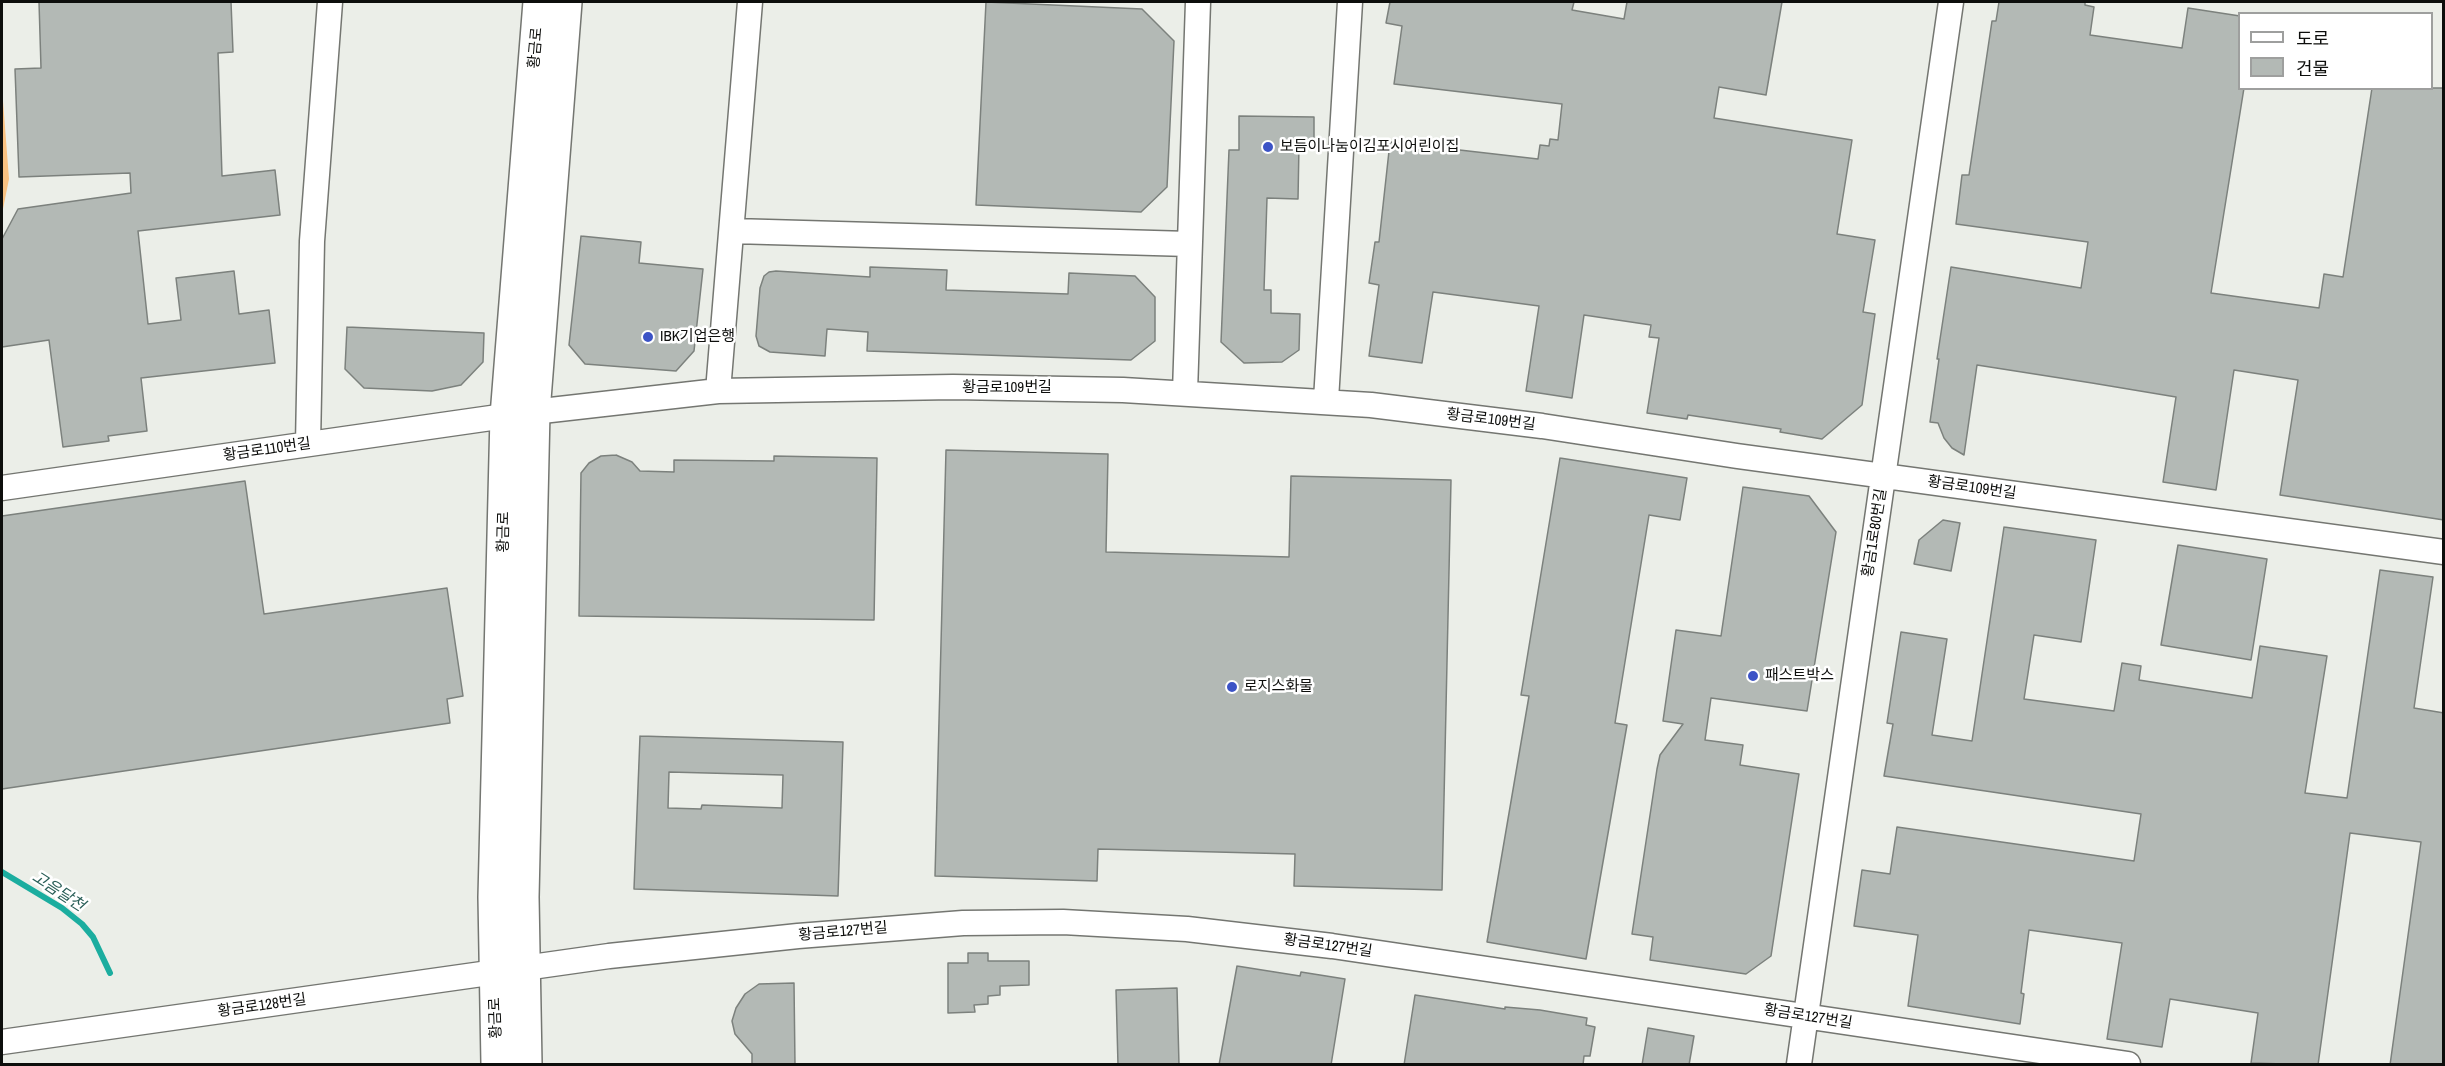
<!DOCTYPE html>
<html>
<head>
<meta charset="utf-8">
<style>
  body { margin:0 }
  #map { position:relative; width:2445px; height:1066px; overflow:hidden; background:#ebeee8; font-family:"Archivo Narrow","Noto Sans KR",sans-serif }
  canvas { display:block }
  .frame { position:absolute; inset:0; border:3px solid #0d0e0c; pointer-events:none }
  .legend { position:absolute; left:2238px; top:12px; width:195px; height:78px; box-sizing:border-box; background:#fff; border:2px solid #9e9f9e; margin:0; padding:8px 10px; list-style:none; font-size:18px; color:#0d0e0c }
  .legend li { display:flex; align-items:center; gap:12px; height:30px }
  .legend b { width:30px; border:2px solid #9e9f9e }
</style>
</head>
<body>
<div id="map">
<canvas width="2445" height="1066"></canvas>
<div class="frame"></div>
<ul class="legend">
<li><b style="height:8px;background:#fff"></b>도로</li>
<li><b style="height:16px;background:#b3b9b5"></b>건물</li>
</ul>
</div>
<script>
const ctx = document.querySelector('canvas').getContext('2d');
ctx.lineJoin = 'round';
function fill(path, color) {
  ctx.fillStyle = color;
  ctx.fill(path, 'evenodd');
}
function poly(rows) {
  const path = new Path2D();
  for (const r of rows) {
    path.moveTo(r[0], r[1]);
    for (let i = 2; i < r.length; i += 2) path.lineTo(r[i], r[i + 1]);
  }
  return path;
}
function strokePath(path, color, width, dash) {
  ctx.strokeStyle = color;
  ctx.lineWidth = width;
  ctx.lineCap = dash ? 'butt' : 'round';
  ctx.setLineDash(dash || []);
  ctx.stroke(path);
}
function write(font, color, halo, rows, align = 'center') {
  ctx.font = font + ' "Archivo Narrow","Noto Sans KR",sans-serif';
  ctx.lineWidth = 5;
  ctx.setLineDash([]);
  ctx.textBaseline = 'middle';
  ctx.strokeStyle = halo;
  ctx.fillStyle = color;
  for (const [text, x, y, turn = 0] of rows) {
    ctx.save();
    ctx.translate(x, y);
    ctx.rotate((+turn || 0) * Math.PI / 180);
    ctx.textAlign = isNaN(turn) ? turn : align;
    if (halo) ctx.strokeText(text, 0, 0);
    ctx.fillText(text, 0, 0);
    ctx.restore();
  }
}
fill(poly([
  [2,88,9,179,2,214]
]), '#f9c282');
strokePath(poly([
  [2,872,62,908,82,924,93,937,110,973]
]), '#1bad9f', 6);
const building = poly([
  [39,2,231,2,233,52,218,53,222,176,275,170,280,215,138,231,148,324,181,320,176,278,234,271,239,314,269,310,275,363,141,378,147,431,108,436,109,441,63,447,49,340,2,347,2,239,18,209,131,193,130,173,19,177,15,69,41,68,39,2],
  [986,2,1142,9,1174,41,1167,187,1141,212,976,205,986,2],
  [1390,2,1574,2,1572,10,1624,19,1627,2,1782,2,1766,95,1719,87,1714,118,1852,140,1837,234,1875,240,1863,312,1875,314,1862,405,1822,439,1780,432,1781,429,1688,415,1687,419,1647,413,1659,338,1649,337,1651,325,1584,315,1572,398,1526,391,1539,306,1433,292,1422,363,1369,356,1379,285,1369,283,1375,242,1379,242,1390,142,1538,159,1540,145,1549,146,1550,139,1558,140,1562,104,1394,84,1402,26,1386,23,1390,2],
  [1999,2,2085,2,2085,5,2094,7,2090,35,2182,48,2188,8,2240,16,2240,88,2244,88,2211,293,2319,308,2324,274,2343,277,2372,88,2444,88,2444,520,2280,495,2298,380,2234,370,2216,490,2163,482,2176,397,2092,383,1977,365,1964,455,1952,448,1944,438,1938,423,1930,422,1939,359,1937,359,1951,267,2081,288,2088,242,1956,224,1962,175,1969,175,1992,21,1996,21,1999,2],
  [1239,116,1314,117,1314,146,1299,145,1298,199,1267,198,1264,290,1271,290,1271,313,1300,314,1299,350,1282,362,1244,363,1221,342,1229,150,1239,150,1239,116],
  [581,236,641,242,639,263,703,269,694,351,676,371,585,364,569,345,581,236],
  [870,267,947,270,946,290,1068,294,1069,273,1135,276,1155,297,1155,341,1131,360,867,351,868,332,827,329,825,356,770,352,759,346,756,336,760,288,764,276,769,272,776,271,870,277,870,267],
  [347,327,484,333,483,362,461,385,432,391,364,388,345,369,347,327],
  [946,450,1108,454,1106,552,1289,557,1291,476,1451,480,1442,890,1294,886,1295,854,1098,849,1097,881,935,876,946,450],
  [616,455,632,462,640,471,674,472,674,460,774,461,774,456,877,458,874,620,579,616,581,473,589,463,601,456,616,455],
  [1560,458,1687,478,1680,520,1649,515,1615,723,1627,725,1586,959,1487,942,1529,696,1521,695,1560,458],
  [245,481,264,614,447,588,463,696,447,699,450,723,2,789,2,516,245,481],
  [1743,487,1809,496,1836,532,1807,711,1711,698,1705,740,1743,745,1740,765,1799,774,1771,956,1746,974,1650,960,1653,937,1632,934,1657,769,1660,755,1683,724,1663,721,1676,630,1721,636,1743,487],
  [1943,520,1960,523,1951,571,1914,564,1919,540,1943,520],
  [2004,527,2096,540,2081,642,2034,635,2024,699,2114,711,2122,663,2141,666,2139,680,2252,698,2260,646,2327,656,2305,793,2347,798,2380,570,2433,577,2414,708,2444,713,2444,1065,2390,1065,2421,842,2350,833,2318,1065,2251,1063,2258,1013,2170,999,2162,1047,2107,1039,2122,943,2029,930,2021,993,2024,994,2020,1024,1908,1006,1918,935,1854,926,1862,870,1890,874,1897,827,2134,861,2141,814,1884,776,1893,724,1887,723,1901,632,1947,639,1932,735,1972,741,2004,527],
  [2178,545,2267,559,2251,660,2161,645,2178,545],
  [640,736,843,742,838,896,634,889,640,736],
  [669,772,783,775,782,808,702,805,701,809,668,808,669,772],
  [968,953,988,953,988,961,1029,961,1029,985,1000,986,1000,995,988,996,988,1004,974,1005,975,1012,948,1013,948,963,968,963,968,953],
  [1237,966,1300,976,1301,972,1345,979,1331,1065,1219,1065,1237,966],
  [794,983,795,1065,752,1065,752,1054,735,1034,732,1021,736,1008,745,994,759,984,794,983],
  [1177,988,1179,1065,1118,1065,1116,990,1177,988],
  [1415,995,1505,1009,1505,1007,1540,1010,1587,1018,1586,1025,1595,1027,1590,1056,1584,1056,1583,1065,1404,1065,1415,995],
  [1648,1028,1694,1036,1689,1065,1642,1065,1648,1028]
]);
fill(building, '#b3b9b5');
strokePath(building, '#7c817d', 1.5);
const street = poly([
  [733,231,1189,244],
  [718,391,750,2],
  [1185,392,1198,2],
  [1326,400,1350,2],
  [308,444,312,241,330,2],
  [2,488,533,412,718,391,953,387,1123,390,1371,405,1542,426,1737,456,2444,552],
  [2,1042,609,956,798,936,963,923,1063,922,1187,929,1332,946,2128,1064],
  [1799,1064,1951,2]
]);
const secondary = poly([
  [498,1064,495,897,507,416,540,2],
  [525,1064,522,897,533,412,565,2]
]);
strokePath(street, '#747671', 27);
strokePath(secondary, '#747671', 36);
strokePath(street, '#fff', 24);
strokePath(secondary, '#fff', 33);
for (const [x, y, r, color] of [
  [1268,147,6,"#3c53c6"],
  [648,337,6,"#3c53c6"],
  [1753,676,6,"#3c53c6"],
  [1232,687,6,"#3c53c6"]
]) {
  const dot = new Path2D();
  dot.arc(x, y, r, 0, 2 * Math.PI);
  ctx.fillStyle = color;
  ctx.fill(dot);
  strokePath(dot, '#fff', 2);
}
write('15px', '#0d0e0c', '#fff', [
  ["황금로",536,48,-85],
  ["황금로109번길",1007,388],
  ["황금로109번길",1491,420,7],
  ["황금로110번길",267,450,-8],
  ["황금로109번길",1972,488,8],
  ["황금로",504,532,-89],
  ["황금1로80번길",1875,533,-81],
  ["황금로127번길",843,932,-5],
  ["황금로127번길",1328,946,8],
  ["황금로128번길",262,1006,-8],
  ["황금로127번길",1808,1017,9],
  ["황금로",496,1018,-92]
]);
write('15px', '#0d0e0c', '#fff', [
  ["보듬이나눔이김포시어린이집",1280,147],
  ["IBK기업은행",660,337],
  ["패스트박스",1765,676],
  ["로지스화물",1244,687]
], 'left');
write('italic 16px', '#2a5f58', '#fff', [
  ["고음달천",58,892,33]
]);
</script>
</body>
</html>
